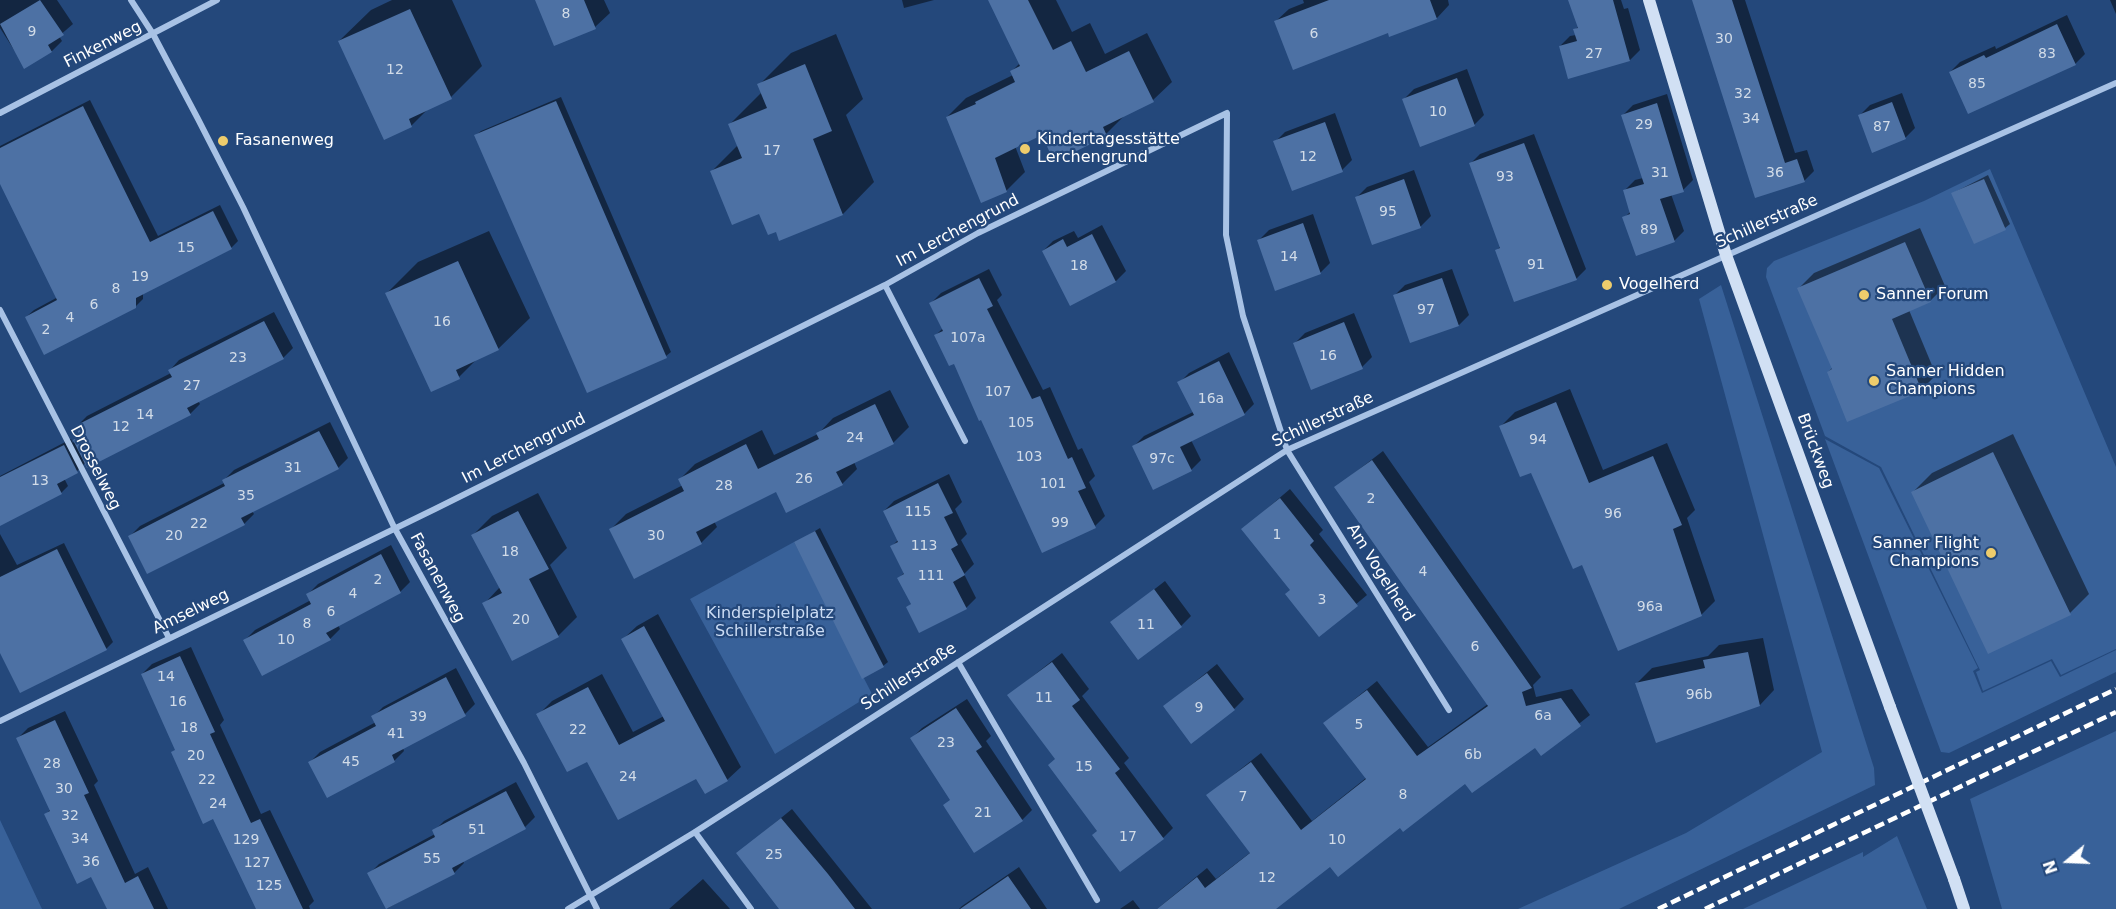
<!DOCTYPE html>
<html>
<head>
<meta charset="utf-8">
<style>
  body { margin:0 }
  #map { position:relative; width:2116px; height:909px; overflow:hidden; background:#24487b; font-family:"DejaVu Sans",sans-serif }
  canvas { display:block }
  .north { position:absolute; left:2038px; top:831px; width:60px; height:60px; -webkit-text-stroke:4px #24487b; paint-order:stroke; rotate:251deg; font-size:16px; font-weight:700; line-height:24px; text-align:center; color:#fff }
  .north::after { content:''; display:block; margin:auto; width:21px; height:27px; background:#fff; clip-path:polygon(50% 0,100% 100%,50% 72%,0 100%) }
</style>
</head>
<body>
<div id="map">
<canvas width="2116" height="909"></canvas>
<div class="north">N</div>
</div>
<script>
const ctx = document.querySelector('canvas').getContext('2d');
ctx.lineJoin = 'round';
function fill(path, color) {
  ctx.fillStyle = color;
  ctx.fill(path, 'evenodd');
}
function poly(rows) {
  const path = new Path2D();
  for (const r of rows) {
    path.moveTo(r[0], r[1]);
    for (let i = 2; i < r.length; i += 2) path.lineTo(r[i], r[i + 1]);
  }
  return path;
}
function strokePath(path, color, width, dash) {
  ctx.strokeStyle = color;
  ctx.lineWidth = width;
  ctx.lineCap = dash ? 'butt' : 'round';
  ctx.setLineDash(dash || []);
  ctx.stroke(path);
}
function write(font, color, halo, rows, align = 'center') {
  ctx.font = font + ' "DejaVu Sans",sans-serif';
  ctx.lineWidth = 4.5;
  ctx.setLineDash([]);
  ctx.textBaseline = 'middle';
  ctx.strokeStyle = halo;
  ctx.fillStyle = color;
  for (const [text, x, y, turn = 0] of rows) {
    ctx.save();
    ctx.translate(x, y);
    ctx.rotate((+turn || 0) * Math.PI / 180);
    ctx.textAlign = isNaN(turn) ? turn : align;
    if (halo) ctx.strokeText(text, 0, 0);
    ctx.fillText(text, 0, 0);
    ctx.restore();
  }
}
fill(poly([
  [1990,169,2116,467,2116,649,2061,675,2052,659,1983,691,1976,672,1980,670,1881,467,1825,436,1766,277,1767,268,1774,261,1924,201],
  [1721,285,1874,768,1875,785,1619,909,1518,909,1686,833,1822,752,1699,299],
  [1825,439,1879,468,1978,668,1973,671,1982,693,2051,661,2060,677,2116,650,2116,672,1949,753,1941,752],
  [794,542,872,694,775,754,690,599],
  [2116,731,2116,909,2002,909,1970,799],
  [0,820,42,909,0,909],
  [1897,836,1927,909,1743,909,1863,852,1863,857]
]), '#386199');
fill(poly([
  [0,0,57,0,73,24,59,36,62,41,52,51,25,67,0,28],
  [392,0,452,0,482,66,451,97,430,107,411,126,384,138,339,41,371,10],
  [537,0,604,0,610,13,595,27],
  [902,0,934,0,904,8],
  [1022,0,1056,0,1072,32,1090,23,1105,54,1147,33,1172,82,1153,100,1124,116,1106,134,1042,133,1015,146,1025,172,1006,191,947,117,966,98,1013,75,1011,72,1020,63],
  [1303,0,1448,0,1449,5,1437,18,1390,35,1389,32,1276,21,1289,9,1304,3],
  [1571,0,1621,0,1624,9,1628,8,1640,50,1630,60,1569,77,1560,46,1570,36,1576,35,1575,30,1579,26],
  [1694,0,1745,0,1795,153,1807,150,1814,171,1804,181,1756,196],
  [2110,0,2116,0,2116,14],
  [2067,15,2085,54,2075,64,1950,72,1960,62,1995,46,1996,49],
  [836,34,863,99,846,115,874,182,843,214,780,239,776,230,760,212,712,171,738,145,730,124,761,93,759,85,791,53],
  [1467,69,1484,115,1474,125,1404,99,1414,89],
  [1902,93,1915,128,1905,138,1860,115,1870,105],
  [1667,94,1693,180,1683,190,1671,194,1684,231,1674,241,1624,218,1631,211,1625,190,1635,180,1643,178,1623,115,1633,105],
  [561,97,671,352,666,356,587,391,476,135,481,131],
  [90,100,158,236,220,205,238,241,231,248,143,293,143,299,135,307,26,317,34,310,58,297,0,181,0,146],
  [1335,113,1352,160,1342,170,1275,142,1285,132],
  [1534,134,1586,269,1576,279,1497,250,1501,246,1470,164,1480,154],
  [1414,170,1431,216,1421,226,1373,243,1357,197,1367,187],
  [1988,175,2010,224,2005,228,1953,193],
  [1313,214,1330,263,1320,273,1259,240,1269,230],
  [1102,225,1126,271,1116,281,1071,304,1043,251,1053,241,1074,231,1078,238],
  [1920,228,1945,286,1930,301,1909,310,1936,375,1921,390,1828,372,1833,367,1799,288,1814,273],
  [489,231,530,318,498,349,477,359,459,377,387,293,418,262],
  [989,269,1002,295,997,300,1043,390,1050,387,1078,450,1082,448,1095,476,1089,482,1105,516,1095,526,955,362,936,335,943,328,931,303,941,293],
  [1452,269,1469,315,1459,325,1411,341,1395,295,1405,285],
  [274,312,293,348,283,358,198,401,200,404,190,414,86,462,77,471,64,478,68,486,61,493,0,525,0,476,71,439,73,443,81,434,77,426,87,416,171,373,170,370,179,360],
  [1354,313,1372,357,1362,367,1312,388,1295,343,1305,333],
  [1229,352,1254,404,1244,414,1191,440,1201,460,1191,470,1134,446,1144,436,1193,412,1179,383,1189,373],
  [1570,389,1603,470,1667,443,1695,510,1687,518,1715,601,1701,615,1583,563,1531,471,1501,426,1515,412],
  [890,390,909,427,893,443,854,462,857,469,842,484,776,490,714,521,717,527,701,543,611,529,626,514,683,485,680,479,695,464,762,430,774,455,818,434,833,418],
  [330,422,348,458,338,468,252,511,254,514,244,524,130,536,140,526,234,478,226,478,234,470],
  [2013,434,2089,594,2070,613,1913,492,1932,473],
  [1383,451,1541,677,1533,685,1536,697,1572,689,1590,715,1541,754,1536,746,1465,782,1401,826,1330,865,1274,909,1157,909,1207,868,1216,879,1251,852,1208,795,1261,753,1312,821,1366,778,1325,723,1377,681,1428,747,1488,704,1336,487],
  [949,474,962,502,955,509,967,534,961,540,974,564,964,574,976,598,966,608,908,607,912,603,899,578,905,572,892,546,898,540,884,511,894,501],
  [1290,489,1323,530,1319,534,1367,595,1319,635,1291,590,1243,529],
  [538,493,567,548,550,565,577,617,558,636,513,659,484,604,500,587,473,535,492,516],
  [820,528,888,662,883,666,795,543],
  [0,534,17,565,64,543,113,642,106,649,0,650],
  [391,545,410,582,400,592,338,625,340,629,330,639,245,640,255,630,311,600,308,594,318,584],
  [1165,581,1191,616,1181,626,1111,623],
  [658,614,741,767,727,780,588,760,538,715,552,701,602,674,633,732,664,716,623,639,637,626],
  [1763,638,1774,690,1760,705,1637,683,1652,668,1708,656,1719,645],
  [191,647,224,720,220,725,261,814,270,810,314,901,309,906,310,909,257,909,214,817,176,749,142,674,152,664],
  [1062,653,1089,689,1082,696,1129,758,1124,763,1173,828,1163,838,1098,830,1056,758,1009,695],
  [1217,664,1244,699,1234,709,1165,706],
  [456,668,475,704,465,714,403,748,404,751,394,761,310,762,320,752,376,722,373,717,383,707],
  [967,699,991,736,986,741,1032,810,1022,820,912,738,922,728],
  [65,711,98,781,94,785,135,874,148,867,168,909,108,909,92,875,46,814,51,809,18,738,28,728],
  [516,782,535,817,525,827,463,861,464,863,454,873,388,908,369,874,379,864,435,834,434,831,444,821],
  [792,809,872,909,783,909,738,853],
  [1019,867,1047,909,959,909,962,906],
  [703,879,730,909,669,909],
  [1133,900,1140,909,1120,909]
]), '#0007');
fill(poly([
  [40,0,64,35,48,45,52,52,24,69,0,24],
  [535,0,584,0,596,29,554,46],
  [988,0,1028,0,1053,50,1071,41,1086,72,1129,51,1154,102,1103,127,1107,136,1054,162,1042,135,995,158,1007,192,981,203,946,117,976,104,975,102,1015,82,1010,71,1020,66],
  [1329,0,1430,0,1437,19,1389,37,1388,33,1293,70,1274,21],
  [1568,0,1613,0,1630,61,1568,79,1559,46,1577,41,1573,29,1578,28],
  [1692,0,1732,0,1785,163,1797,159,1805,182,1755,198],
  [410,9,452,99,409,119,412,127,384,140,338,41],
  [2057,24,2076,65,1968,114,1949,72,1984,55,1986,58],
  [805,64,832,131,813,139,843,215,779,241,776,232,768,235,759,214,732,225,710,171,742,158,728,124,767,108,757,84],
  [1457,78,1475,126,1420,147,1402,99],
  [556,101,667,358,587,393,474,135],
  [1892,102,1906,139,1872,153,1858,115],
  [1657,103,1684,192,1660,199,1675,242,1636,256,1622,217,1630,214,1623,190,1644,184,1621,115],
  [83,106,150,242,213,211,232,249,136,298,136,308,44,355,25,317,57,300,0,184,0,148],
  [1325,122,1343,172,1292,191,1273,141],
  [1524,143,1577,280,1514,302,1495,250,1500,248,1469,163],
  [1404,179,1421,228,1372,245,1355,197],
  [1984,179,2006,230,1974,244,1951,193],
  [1303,223,1321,274,1275,291,1257,240],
  [1092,234,1116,282,1070,306,1042,251,1063,239,1067,247],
  [1905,242,1931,302,1892,319,1922,391,1847,422,1827,372,1832,369,1797,288],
  [458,261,499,350,456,370,460,379,431,392,385,293],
  [979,278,993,306,987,309,1032,399,1040,396,1068,459,1072,457,1086,488,1078,491,1096,528,1042,553,981,420,979,421,954,364,949,366,934,335,943,331,929,303],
  [1442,278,1459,326,1410,343,1393,295],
  [264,321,284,359,187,408,191,415,87,468,73,440,80,436,75,426,172,377,168,370],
  [1344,322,1363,369,1311,390,1293,343],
  [1219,361,1245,415,1180,447,1192,471,1153,490,1132,446,1194,415,1177,382],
  [1556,402,1589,483,1653,456,1682,525,1673,529,1702,616,1618,651,1582,565,1573,569,1531,473,1520,477,1499,426],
  [875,404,894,444,836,472,843,485,786,513,776,492,696,532,702,544,634,579,609,529,684,491,678,479,746,444,758,469,819,439,816,433],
  [319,431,339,469,241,518,245,525,147,574,128,536,225,486,222,480],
  [64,445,78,473,57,484,62,494,0,526,0,477],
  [1993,452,2071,615,1988,654,1911,492],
  [1372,460,1532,688,1522,692,1526,706,1561,698,1581,726,1541,756,1535,748,1472,793,1465,784,1403,832,1400,828,1338,877,1330,867,1276,909,1157,909,1197,877,1205,888,1250,853,1206,795,1251,762,1301,830,1366,779,1323,723,1367,690,1417,756,1488,706,1334,487],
  [938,483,953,513,944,517,958,545,951,549,965,575,953,582,967,609,919,633,906,607,911,604,897,578,904,574,890,546,898,542,883,511],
  [1280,498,1314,541,1310,545,1358,606,1319,637,1285,594,1290,590,1241,529],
  [518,511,549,569,529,579,559,637,512,661,482,603,502,593,471,535],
  [815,531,884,667,862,679,794,542],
  [57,549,107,650,20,693,0,653,0,577],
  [381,554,401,593,326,633,331,640,262,676,243,640,311,604,306,594],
  [1154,589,1182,627,1138,660,1110,622],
  [644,626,728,781,705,794,696,779,618,820,587,762,567,772,536,714,588,687,619,745,665,721,621,639],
  [1748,652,1760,706,1656,743,1635,683,1705,668,1703,660],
  [180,656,215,732,210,734,251,823,260,819,303,909,256,909,213,819,203,824,171,752,175,750,141,674],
  [1052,662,1080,700,1072,706,1120,769,1115,773,1164,839,1120,872,1092,835,1097,831,1048,765,1055,759,1007,695],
  [1207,673,1235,710,1191,744,1163,706],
  [446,677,466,716,392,755,395,762,327,798,308,762,376,726,371,716],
  [956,708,982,747,976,751,1023,821,974,853,943,805,950,800,910,738],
  [55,720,89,793,84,795,125,883,138,876,154,909,107,909,91,877,77,884,44,814,50,811,16,738],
  [506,791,526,829,452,868,455,874,386,909,367,873,435,837,432,830],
  [781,818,828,874,855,909,779,909,736,853],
  [1008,876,1031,909,960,909]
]), '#4d71a4');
strokePath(poly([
  [131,0,153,34,198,119,243,207,394,527,524,763,597,909],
  [0,113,217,0],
  [885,285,965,441],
  [0,310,169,638],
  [958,662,1097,900],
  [0,721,435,509,885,285,978,233,1227,113,1226,235,1243,316,1287,450,1449,710],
  [695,832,751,909],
  [568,909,695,832,1287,450,2116,83]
]), '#a8c2e5', 6);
strokePath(poly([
  [1649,0,1726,255,1890,707],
  [1954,879,1964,909]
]), '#d1e0f4', 12);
strokePath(poly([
  [1658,909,2116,689],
  [1705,909,2116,712]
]), '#fff', 4.5, [10, 4.5]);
strokePath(poly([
  [1890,707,1954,879]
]), '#d1e0f4', 12);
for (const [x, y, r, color] of [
  [223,141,6,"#eecc6c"],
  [1025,149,6,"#eecc6c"],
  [1607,285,6,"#eecc6c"],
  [1864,295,6,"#eecc6c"],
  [1874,381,6,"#eecc6c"],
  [1991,553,6,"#eecc6c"]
]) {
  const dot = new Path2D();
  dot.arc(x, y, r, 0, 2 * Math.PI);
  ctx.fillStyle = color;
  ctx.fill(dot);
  strokePath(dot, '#24487b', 2);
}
write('14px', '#d2dce8', null, [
  ["8",566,14],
  ["9",32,32],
  ["6",1314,34],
  ["30",1724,39],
  ["27",1594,54],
  ["83",2047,54],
  ["12",395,70],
  ["85",1977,84],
  ["32",1743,94],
  ["10",1438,112],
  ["34",1751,119],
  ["29",1644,125],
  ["87",1882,127],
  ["17",772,151],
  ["12",1308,157],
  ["31",1660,173],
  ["36",1775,173],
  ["93",1505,177],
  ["95",1388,212],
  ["89",1649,230],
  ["15",186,248],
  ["14",1289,257],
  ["91",1536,265],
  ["18",1079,266],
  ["19",140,277],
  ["8",116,289],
  ["6",94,305],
  ["97",1426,310],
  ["4",70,318],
  ["16",442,322],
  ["2",46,330],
  ["107a",968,338],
  ["16",1328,356],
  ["23",238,358],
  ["27",192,386],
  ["107",998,392],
  ["16a",1211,399],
  ["14",145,415],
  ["105",1021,423],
  ["12",121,427],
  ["24",855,438],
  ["94",1538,440],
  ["103",1029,457],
  ["97c",1162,459],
  ["31",293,468],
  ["26",804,479],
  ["13",40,481],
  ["101",1053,484],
  ["28",724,486],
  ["35",246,496],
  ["2",1371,499],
  ["115",918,512],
  ["96",1613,514],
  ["99",1060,523],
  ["22",199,524],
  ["1",1277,535],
  ["20",174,536],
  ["30",656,536],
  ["113",924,546],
  ["18",510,552],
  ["4",1423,572],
  ["111",931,576],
  ["2",378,580],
  ["4",353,594],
  ["3",1322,600],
  ["96a",1650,607],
  ["6",331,612],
  ["20",521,620],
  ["8",307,624],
  ["11",1146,625],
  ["10",286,640],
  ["6",1475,647],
  ["14",166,677],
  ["96b",1699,695],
  ["11",1044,698],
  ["16",178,702],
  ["9",1199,708],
  ["6a",1543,716],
  ["39",418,717],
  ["5",1359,725],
  ["18",189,728],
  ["22",578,730],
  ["41",396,734],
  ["23",946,743],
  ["6b",1473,755],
  ["20",196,756],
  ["45",351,762],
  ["28",52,764],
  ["15",1084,767],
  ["24",628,777],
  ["22",207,780],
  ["30",64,789],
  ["8",1403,795],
  ["7",1243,797],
  ["24",218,804],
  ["21",983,813],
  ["32",70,816],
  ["51",477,830],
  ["17",1128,837],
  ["34",80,839],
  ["129",246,840],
  ["10",1337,840],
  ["25",774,855],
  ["55",432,859],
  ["36",91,862],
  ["127",257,863],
  ["12",1267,878],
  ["125",269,886]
]);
write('16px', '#fff', '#24487b', [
  ["Finkenweg",103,45,-27],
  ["Schillerstraße",1767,222,-24],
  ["Im Lerchengrund",958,231,-28],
  ["Schillerstraße",1323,420,-25],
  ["Im Lerchengrund",524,449,-27],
  ["Brückweg",1815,451,70],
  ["Drosselweg",95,468,63],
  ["Am Vogelherd",1380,573,58],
  ["Fasanenweg",437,578,62],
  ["Amselweg",191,612,-26],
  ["Schillerstraße",909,677,-33]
]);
write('16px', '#fff', '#24487b', [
  ["Kindertagesstätte",1037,140],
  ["Lerchengrund",1037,158],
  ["Fasanenweg",235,141],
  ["Vogelherd",1619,285],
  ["Sanner Forum",1876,295],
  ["Sanner Hidden",1886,372],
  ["Champions",1886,390],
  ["Sanner Flight",1979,544,"right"],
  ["Champions",1979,562,"right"]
], 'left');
write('16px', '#cbdcf4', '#24487b', [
  ["Kinderspielplatz",770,614],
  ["Schillerstraße",770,632]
]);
</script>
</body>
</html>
